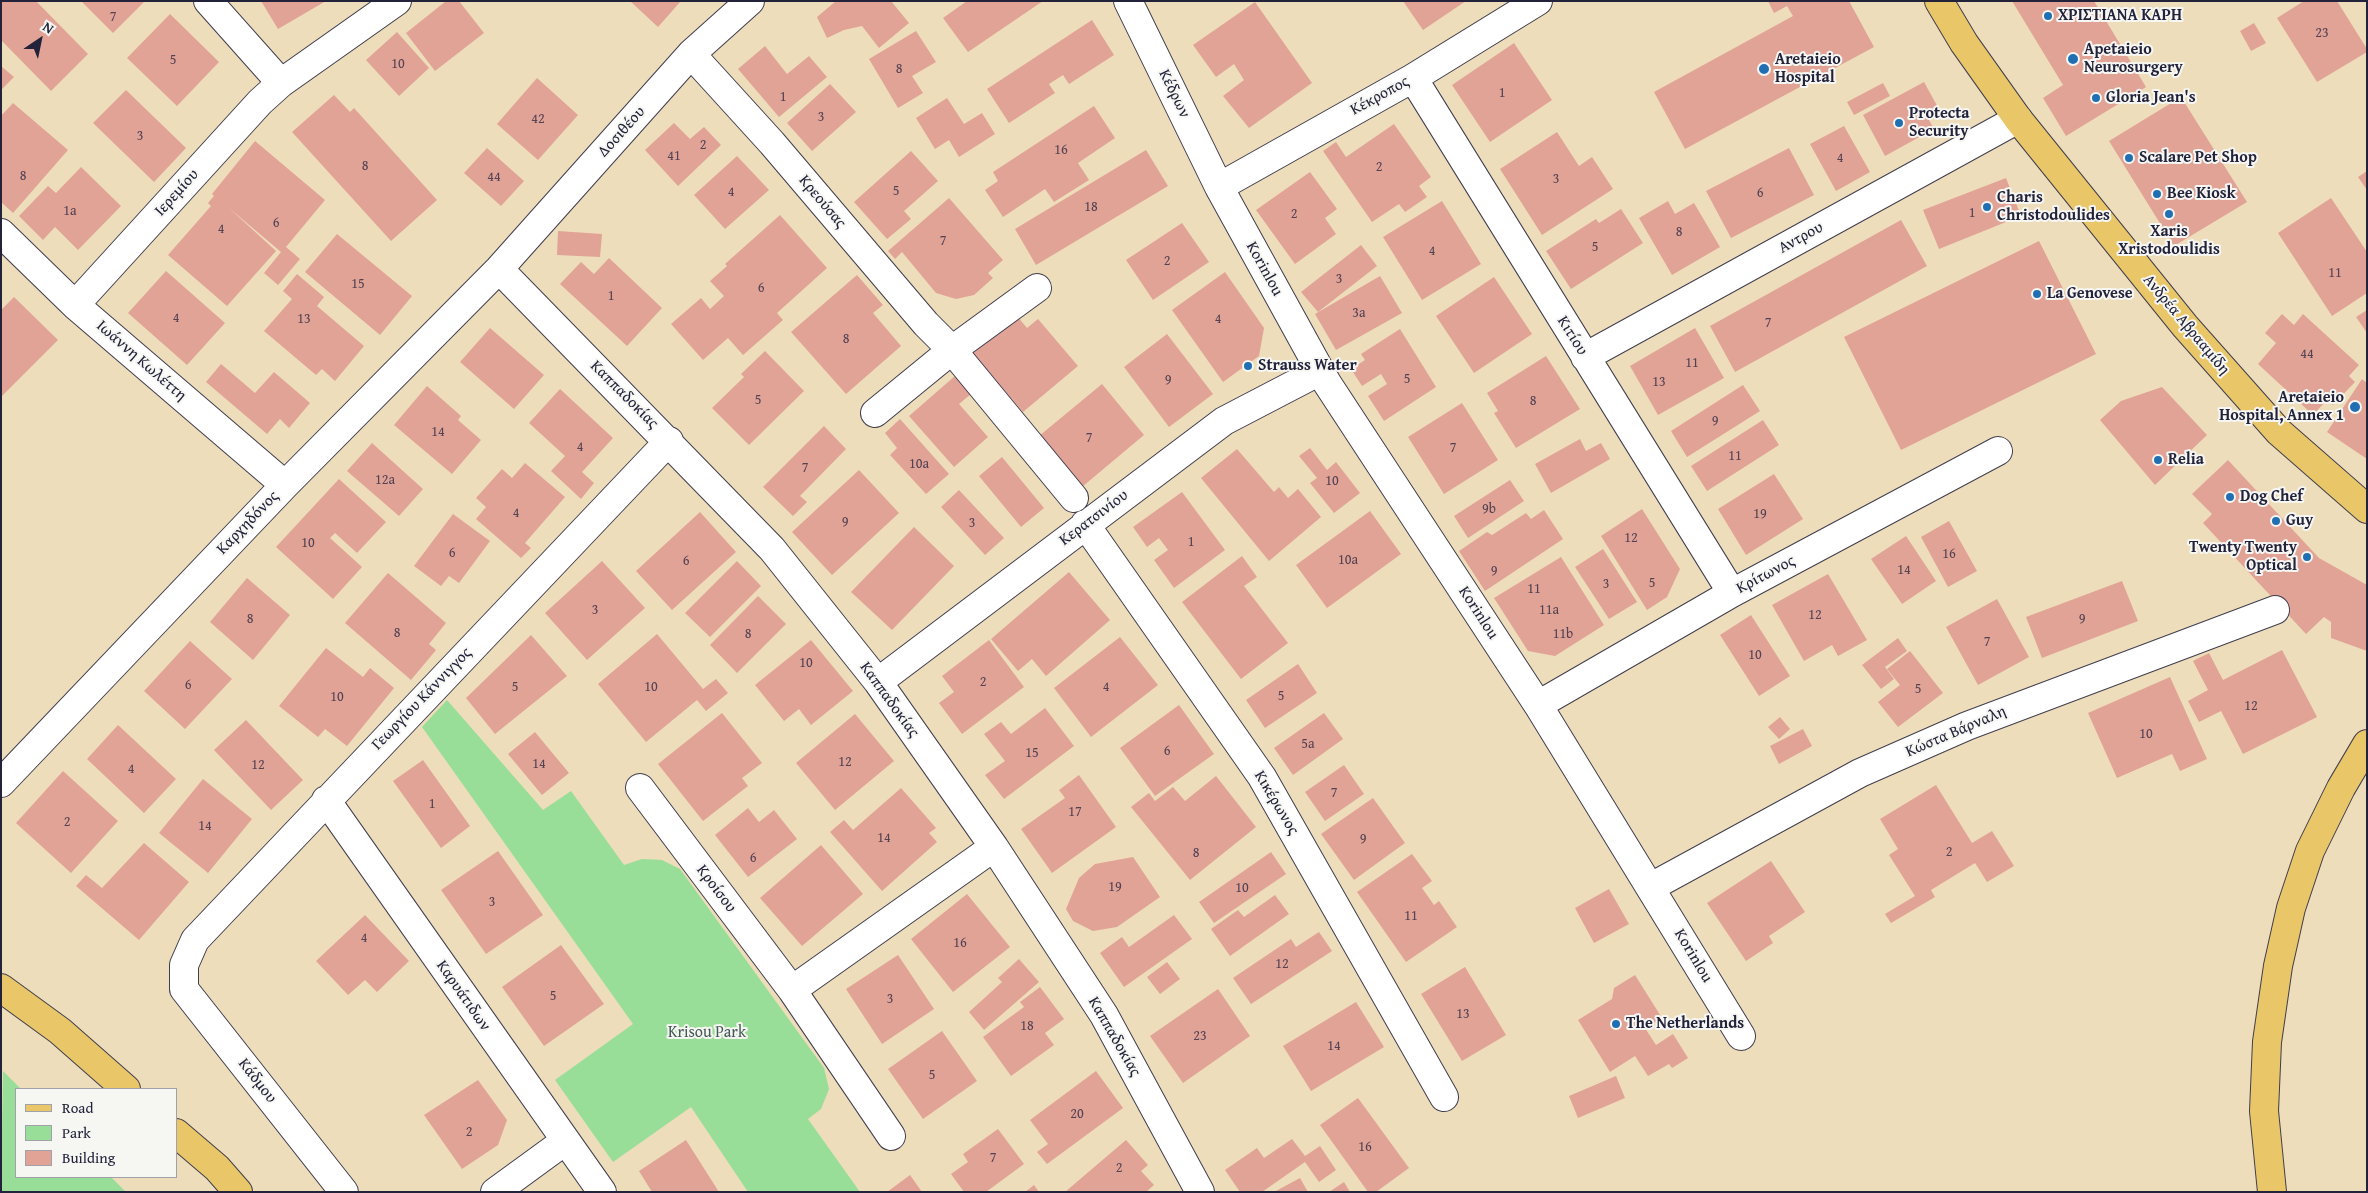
<!DOCTYPE html>
<html>
<head>
<meta charset="utf-8">
<style>
  body { margin:0 }
  #map { position:relative; width:2368px; height:1193px; overflow:hidden; background:#edddba; font-family:"Gentium Book Plus",serif }
  canvas { display:block }
  .frame { position:absolute; inset:0; border:2px solid #22223b; pointer-events:none }
  .legend { position:absolute; left:15px; top:1088px; width:162px; height:90px; box-sizing:border-box; background:#f6f6f2; border:1px solid #a1a1a9; margin:0; padding:6px 9px; list-style:none; font-size:15px; color:#22223b }
  .legend li { display:flex; align-items:center; gap:10px; height:25px }
  .legend b { width:25px; border:1px solid #a1a1a9 }
  .north { position:absolute; left:15px; top:15px; width:50px; height:50px; -webkit-text-stroke:4px #f6f6f2; paint-order:stroke; rotate:34deg; font-size:14px; font-weight:700; line-height:20px; text-align:center; color:#22223b }
  .north::after { content:''; display:block; margin:auto; width:18px; height:22px; background:#22223b; clip-path:polygon(50% 0,100% 100%,50% 72%,0 100%) }
</style>
</head>
<body>
<div id="map">
<canvas width="2368" height="1193"></canvas>
<div class="frame"></div>
<ul class="legend">
<li><b style="height:6px;background:#e9c769"></b>Road</li>
<li><b style="height:14px;background:#98de98"></b>Park</li>
<li><b style="height:14px;background:#e2a397"></b>Building</li>
</ul>
<div class="north">N</div>
</div>
<script>
const ctx = document.querySelector('canvas').getContext('2d');
ctx.lineJoin = 'round';
function fill(path, color) {
  ctx.fillStyle = color;
  ctx.fill(path, 'evenodd');
}
function poly(rows) {
  const path = new Path2D();
  for (const r of rows) {
    path.moveTo(r[0], r[1]);
    for (let i = 2; i < r.length; i += 2) path.lineTo(r[i], r[i + 1]);
  }
  return path;
}
function strokePath(path, color, width, dash) {
  ctx.strokeStyle = color;
  ctx.lineWidth = width;
  ctx.lineCap = dash ? 'butt' : 'round';
  ctx.setLineDash(dash || []);
  ctx.stroke(path);
}
function write(font, color, halo, rows, align = 'center') {
  ctx.font = font + ' "Gentium Book Plus",serif';
  ctx.lineWidth = 4;
  ctx.setLineDash([]);
  ctx.textBaseline = 'middle';
  ctx.strokeStyle = halo;
  ctx.fillStyle = color;
  for (const [text, x, y, turn = 0] of rows) {
    ctx.save();
    ctx.translate(x, y);
    ctx.rotate((+turn || 0) * Math.PI / 180);
    ctx.textAlign = isNaN(turn) ? turn : align;
    if (halo) ctx.strokeText(text, 0, 0);
    ctx.fillText(text, 0, 0);
    ctx.restore();
  }
}
fill(poly([
  [447,700,543,810,571,791,624,865,642,859,662,860,680,869,824,1068,829,1089,821,1109,808,1119,860,1192,748,1192,691,1107,613,1162,555,1080,633,1024,422,727],
  [3,1071,21,1089,16,1089,16,1177,111,1177,126,1192,1,1192]
]), '#98de98');
fill(poly([
  [1,1,36,1,88,54,51,91,1,40],
  [81,1,145,1,113,33],
  [261,1,326,1,278,29],
  [446,1,459,1,484,33,435,71,406,33],
  [630,1,681,1,658,27],
  [836,1,891,1,909,23,879,48,862,26,844,30,827,38,817,17],
  [967,1,1003,2,1043,1,968,52,943,18],
  [1403,1,1466,1,1423,30],
  [1768,1,1849,1,1874,47,1685,149,1654,92,1793,16,1787,6,1774,13],
  [2012,1,2094,1,2146,87,2066,136,2043,98,2063,85],
  [2304,1,2337,1,2367,49,2367,52,2317,82,2277,18],
  [1255,2,1312,83,1249,128,1223,96,1244,80,1234,64,1216,77,1193,45],
  [170,14,219,62,177,106,127,58],
  [1092,20,1114,55,1069,84,1063,75,1049,84,1055,93,1009,123,987,89],
  [2254,23,2266,43,2251,51,2240,31],
  [916,31,936,62,912,76,923,93,898,108,869,59],
  [397,32,429,68,399,96,366,60],
  [1514,43,1552,100,1490,142,1452,85],
  [765,46,787,74,809,56,827,77,779,117,738,69],
  [1,66,14,77,1,90],
  [537,78,578,115,538,160,497,124],
  [1924,82,1940,111,1928,118,1934,129,1885,156,1863,115],
  [1883,83,1890,96,1854,115,1847,102],
  [830,84,856,112,812,151,787,123],
  [126,90,186,148,154,182,93,123],
  [334,95,350,112,354,108,437,200,391,241,292,132],
  [2181,97,2247,202,2174,246,2109,141],
  [947,98,964,124,982,113,995,134,959,157,949,140,935,149,916,118],
  [13,103,68,150,13,213,1,202,1,116],
  [1094,106,1115,138,1078,163,1089,180,1054,202,1045,189,1003,217,985,190,998,181,993,172],
  [674,123,690,139,704,127,721,145,678,186,645,150],
  [1394,124,1431,177,1419,186,1427,197,1405,212,1399,204,1372,222,1323,151,1336,142,1346,157],
  [1844,126,1870,172,1836,191,1810,144],
  [1557,132,1579,166,1592,157,1613,189,1542,235,1500,169],
  [255,141,325,200,286,247,300,259,278,285,264,273,281,252,229,208,276,251,227,306,168,255,211,206,208,203,214,196,212,194],
  [487,148,524,181,501,206,464,173],
  [1789,148,1814,195,1731,238,1706,191],
  [1146,150,1168,186,1036,265,1015,229],
  [911,151,938,181,904,211,911,219,887,239,854,202],
  [737,156,769,190,725,229,694,195],
  [81,167,121,206,78,250,55,227,43,240,19,216,48,186,56,193],
  [2367,171,2367,190,2358,177],
  [1310,172,1337,209,1325,218,1336,234,1295,264,1256,210],
  [2006,178,2021,216,1939,249,1923,210],
  [949,198,1003,260,988,273,993,278,974,295,956,299,936,293,902,252,895,259,888,251],
  [2331,198,2367,252,2367,293,2332,316,2278,233],
  [1442,201,1481,264,1422,300,1383,237],
  [1668,201,1675,214,1694,203,1720,247,1672,275,1639,218],
  [1621,209,1643,243,1571,289,1546,251,1596,219,1599,223],
  [780,215,827,268,777,313,783,320,743,355,728,338,703,360,671,324,701,298,710,309,724,296,710,281,727,266,725,264],
  [1901,220,1927,266,1735,372,1710,326],
  [1182,223,1209,262,1153,300,1126,260],
  [558,231,602,234,600,257,557,255],
  [337,234,412,296,380,335,305,272],
  [2039,241,2096,354,1901,450,1844,337],
  [1361,245,1377,266,1318,312,1301,292],
  [609,258,662,308,627,346,560,284,581,262,594,274],
  [166,271,225,323,187,365,128,313],
  [1225,272,1264,328,1259,356,1223,382,1172,310],
  [297,274,324,297,317,306,364,346,335,381,322,369,316,375,264,331,292,299,283,291],
  [857,275,883,305,873,313,901,346,846,394,791,332],
  [1380,276,1402,313,1336,350,1315,314],
  [1494,277,1532,334,1474,373,1436,316],
  [14,297,58,340,1,397,1,310],
  [2367,310,2367,333,2356,317],
  [2282,314,2294,325,2303,314,2359,365,2349,376,2355,382,2333,405,2327,400,2313,415,2258,364,2276,343,2265,333],
  [1017,316,1027,328,1038,319,1078,366,1023,412,973,353],
  [490,328,544,375,514,409,460,362],
  [1695,328,1724,378,1658,415,1630,366],
  [1400,329,1436,387,1384,421,1368,396,1387,384,1381,374,1362,386,1351,369,1365,360,1361,354],
  [1167,334,1213,394,1169,427,1124,367],
  [765,351,804,391,749,445,712,408,744,377,741,374],
  [1546,356,1580,409,1516,448,1494,413,1498,411,1487,393],
  [221,364,255,393,274,372,310,403,289,428,280,419,267,434,206,382],
  [955,376,971,394,959,404,988,437,954,467,909,416],
  [2362,379,2367,383,2367,459,2327,432],
  [1102,384,1144,435,1076,492,1033,441],
  [1743,385,1760,411,1687,457,1671,431],
  [427,386,461,416,458,420,481,440,452,474,394,425],
  [2162,387,2207,435,2155,485,2100,420,2121,401],
  [560,389,613,438,582,472,594,483,581,499,551,471,565,456,529,423],
  [1462,403,1498,460,1444,494,1408,437],
  [900,419,949,474,926,494,890,455,897,448,885,433],
  [1763,420,1779,445,1707,491,1691,466],
  [824,426,846,449,800,496,807,502,793,516,763,487],
  [1580,439,1586,451,1601,443,1610,459,1551,493,1535,464],
  [372,443,423,489,399,516,347,471],
  [1310,448,1327,470,1336,462,1360,493,1334,513,1310,483,1317,478,1299,456],
  [1237,449,1274,492,1279,487,1288,498,1298,489,1321,517,1269,561,1201,478],
  [1002,457,1044,508,1021,527,979,476],
  [2228,460,2319,558,2367,585,2367,651,2331,638,2331,622,2324,617,2306,634,2203,523,2212,514,2192,494],
  [525,463,565,497,525,543,531,548,521,558,476,519,486,507,476,498,502,469,512,478],
  [859,470,899,513,832,575,792,532],
  [1774,474,1803,519,1746,555,1718,509],
  [339,479,386,522,357,553,335,533,330,538,362,567,333,599,276,547],
  [1510,480,1524,501,1468,538,1454,516],
  [959,490,1004,538,985,555,941,507],
  [1182,492,1225,550,1174,588,1154,560,1168,550,1159,538,1147,547,1133,527],
  [1642,509,1680,569,1667,597,1647,610,1601,536],
  [1544,510,1563,539,1485,591,1459,551,1487,532,1492,535,1526,513,1531,519],
  [1370,511,1401,554,1327,608,1296,565],
  [700,512,736,552,672,610,636,571],
  [453,514,490,541,459,583,449,576,441,586,414,566],
  [1949,521,1977,571,1948,587,1921,537],
  [914,527,954,566,892,630,851,592],
  [1906,536,1936,581,1902,604,1871,559],
  [1603,549,1637,602,1609,619,1575,567],
  [1242,556,1257,577,1244,586,1288,643,1241,679,1182,602],
  [1561,557,1604,625,1555,656,1528,651,1494,598],
  [602,561,645,608,587,660,545,613],
  [737,561,761,586,710,637,685,613],
  [1069,572,1110,620,1046,676,1032,659,1018,671,991,639],
  [388,573,446,623,429,644,436,650,411,680,345,623],
  [1828,574,1867,640,1838,656,1832,645,1804,661,1772,605],
  [247,578,290,615,253,660,210,622],
  [2122,581,2138,621,2042,658,2026,617],
  [758,596,786,624,737,673,710,645],
  [1997,599,2029,657,1978,685,1946,627],
  [1751,615,1790,676,1759,696,1720,635],
  [657,634,703,689,716,679,728,693,706,711,697,700,646,742,598,684],
  [531,635,567,676,495,734,466,698],
  [1120,637,1158,685,1091,737,1054,688],
  [1898,638,1907,651,1885,667,1894,679,1881,689,1862,665],
  [811,640,853,691,811,725,799,709,784,721,755,685],
  [989,640,1024,687,962,734,939,703,954,692,942,676],
  [190,641,232,679,185,729,144,691],
  [326,648,363,677,370,668,394,688,347,746,325,729,318,737,279,706],
  [2282,650,2317,717,2243,754,2221,711,2199,722,2188,701,2208,690,2193,661,2209,653,2223,680],
  [1910,651,1943,693,1898,727,1878,702,1900,685,1887,669],
  [1298,664,1317,693,1265,728,1246,700],
  [2170,677,2207,759,2180,771,2172,754,2117,778,2088,713],
  [1179,705,1214,754,1155,796,1120,748],
  [1045,708,1074,746,1004,799,985,775,1005,761,984,734,1001,722,1011,734],
  [722,713,762,763,742,778,748,786,703,821,658,764],
  [1324,713,1343,739,1293,775,1274,748],
  [855,714,894,761,835,810,796,763],
  [1780,717,1790,729,1779,739,1768,727],
  [246,720,303,780,271,810,214,750],
  [118,725,176,779,144,813,87,759],
  [1803,729,1812,746,1779,764,1770,746],
  [535,732,569,773,542,795,508,754],
  [423,760,470,826,441,848,393,781],
  [1344,765,1364,794,1325,821,1305,792],
  [63,771,118,821,71,873,16,823],
  [1079,775,1116,827,1052,873,1021,829,1065,798,1059,790],
  [1216,776,1256,827,1190,880,1131,807,1149,793,1155,801,1173,787,1185,801],
  [203,779,252,819,208,873,159,833],
  [1936,785,1972,843,1992,831,2014,866,1987,882,1975,863,1931,890,1935,897,1891,923,1885,914,1915,896,1889,855,1898,849,1880,819],
  [901,788,936,828,929,833,937,842,882,891,830,832,844,820,853,830],
  [1373,798,1405,843,1354,880,1321,834],
  [748,808,759,822,774,810,797,839,748,877,715,835],
  [144,843,189,882,139,940,76,886,86,875,102,888],
  [821,845,863,894,802,946,760,898],
  [498,851,543,915,486,954,441,890],
  [1271,852,1286,874,1214,923,1199,902],
  [1412,854,1432,881,1422,888,1434,905,1439,901,1457,927,1406,962,1357,892],
  [1133,857,1160,897,1117,927,1093,931,1073,921,1066,909,1079,878,1095,864],
  [1771,861,1805,912,1769,936,1773,943,1746,961,1707,903],
  [1609,889,1629,924,1594,943,1575,908],
  [967,894,1010,947,953,992,911,939],
  [1275,895,1289,914,1230,956,1211,929,1238,910,1244,917],
  [365,915,409,961,377,992,365,980,348,995,316,961],
  [1174,915,1192,939,1124,987,1100,953,1122,937,1129,947],
  [1319,932,1332,951,1251,1004,1233,978,1291,939,1296,947],
  [561,945,604,1004,544,1046,502,987],
  [898,955,934,1009,882,1044,846,989],
  [1019,959,1039,982,984,1030,969,1012,1002,982,998,978],
  [1167,962,1180,979,1160,994,1147,977],
  [1465,967,1506,1035,1462,1061,1421,994],
  [1635,975,1662,1018,1645,1028,1656,1045,1673,1034,1688,1058,1672,1068,1669,1064,1648,1076,1635,1056,1610,1072,1578,1020,1612,999,1614,988],
  [1040,987,1064,1019,1045,1033,1054,1045,1011,1076,983,1037,1024,1007,1020,1002],
  [1218,989,1250,1036,1183,1083,1150,1036],
  [1356,1002,1384,1047,1311,1091,1283,1046],
  [942,1031,977,1081,923,1119,888,1069],
  [1096,1071,1123,1108,1047,1164,1037,1152,1048,1144,1030,1120],
  [1616,1076,1625,1098,1578,1118,1569,1096],
  [478,1080,507,1120,498,1145,462,1169,424,1115],
  [1358,1098,1409,1168,1376,1192,1368,1192,1320,1125],
  [998,1129,1024,1164,986,1192,964,1192,951,1174,968,1162,963,1154],
  [1292,1139,1305,1156,1320,1146,1336,1170,1319,1182,1305,1162,1262,1192,1240,1192,1225,1170,1257,1148,1264,1158],
  [686,1140,719,1192,652,1192,639,1171],
  [1126,1140,1148,1165,1141,1171,1154,1185,1146,1192,1065,1192],
  [910,1175,922,1192,887,1192],
  [1300,1178,1308,1192,1274,1192],
  [1344,1182,1350,1192,1329,1192],
  [1034,1185,1039,1192,1025,1192]
]), '#e2a397');
const minor = poly([
  [208,1,281,83],
  [1128,1,1219,187,1327,383,1538,705,1741,1036],
  [691,54,772,143,926,324,952,350,1074,498],
  [1413,78,1732,593],
  [1219,187,1413,78,1538,1],
  [1,233,75,305,285,485],
  [499,269,772,549,878,682,994,847,1104,1015,1200,1192],
  [75,305,260,102,281,83,397,1],
  [1585,357,2018,119],
  [875,413,952,350,1037,288],
  [1085,524,1262,777,1444,1097],
  [878,682,1224,421,1320,371],
  [1538,705,1732,593,1998,451],
  [1,783,285,485,499,269,691,54,750,1],
  [640,788,792,990,891,1136],
  [326,800,602,1192],
  [1651,887,1860,773,1967,726,2275,610],
  [792,990,994,847],
  [344,1192,184,989,184,965,195,940,669,441],
  [495,1192,565,1141]
]);
const major = poly([
  [1939,1,1964,43,2018,119,2185,326,2279,432,2367,509],
  [1,988,60,1031,126,1089],
  [176,1133,217,1168,238,1192],
  [2272,1192,2264,1111,2267,1042,2278,966,2291,908,2310,851,2341,788,2367,744]
]);
strokePath(minor, '#403e4e', 30);
strokePath(major, '#403e4e', 30);
strokePath(minor, '#fff', 28);
strokePath(major, '#e9c769', 28);
for (const [x, y, r, color] of [
  [2048,16,5,"#1f6fb2"],
  [2073,59,6,"#1f6fb2"],
  [1764,69,6,"#1f6fb2"],
  [2096,98,5,"#1f6fb2"],
  [1899,123,5,"#1f6fb2"],
  [2129,158,5,"#1f6fb2"],
  [2157,194,5,"#1f6fb2"],
  [1987,207,5,"#1f6fb2"],
  [2169,214,5,"#1f6fb2"],
  [2037,294,5,"#1f6fb2"],
  [1248,366,5,"#1f6fb2"],
  [2355,407,6,"#1f6fb2"],
  [2158,460,5,"#1f6fb2"],
  [2230,497,5,"#1f6fb2"],
  [2276,521,5,"#1f6fb2"],
  [2307,557,5,"#1f6fb2"],
  [1616,1024,5,"#1f6fb2"]
]) {
  const dot = new Path2D();
  dot.arc(x, y, r, 0, 2 * Math.PI);
  ctx.fillStyle = color;
  ctx.fill(dot);
  strokePath(dot, '#f6f6f2', 2);
}
write('14px', '#524252', null, [
  ["7",113,17],
  ["23",2322,33],
  ["5",173,60],
  ["10",398,64],
  ["8",899,69],
  ["1",1502,93],
  ["1",783,97],
  ["3",821,117],
  ["42",538,119],
  ["3",140,136],
  ["2",703,145],
  ["16",1061,150],
  ["41",674,156],
  ["4",1840,158],
  ["8",365,166],
  ["2",1379,167],
  ["8",23,176],
  ["44",494,177],
  ["3",1556,179],
  ["5",896,191],
  ["4",731,192],
  ["6",1760,193],
  ["18",1091,207],
  ["1a",70,211],
  ["1",1972,213],
  ["2",1294,214],
  ["6",276,223],
  ["4",221,229],
  ["8",1679,232],
  ["7",943,241],
  ["5",1595,247],
  ["4",1432,251],
  ["2",1167,261],
  ["11",2335,273],
  ["3",1339,279],
  ["15",358,284],
  ["6",761,288],
  ["1",611,296],
  ["3a",1359,313],
  ["4",176,318],
  ["13",304,319],
  ["4",1218,319],
  ["7",1768,323],
  ["8",846,339],
  ["44",2307,354],
  ["11",1692,363],
  ["5",1407,379],
  ["9",1168,380],
  ["13",1659,382],
  ["5",758,400],
  ["8",1533,401],
  ["9",1715,421],
  ["14",438,432],
  ["7",1089,438],
  ["4",580,447],
  ["7",1453,448],
  ["11",1735,456],
  ["10a",919,464],
  ["7",805,468],
  ["12a",385,480],
  ["10",1332,481],
  ["9b",1489,509],
  ["4",516,513],
  ["19",1760,514],
  ["9",845,522],
  ["3",972,523],
  ["12",1631,538],
  ["1",1191,542],
  ["10",308,543],
  ["6",452,553],
  ["16",1949,554],
  ["10a",1348,560],
  ["6",686,561],
  ["14",1904,570],
  ["9",1494,571],
  ["5",1652,583],
  ["3",1606,584],
  ["11",1534,589],
  ["3",595,610],
  ["11a",1549,610],
  ["12",1815,615],
  ["8",250,619],
  ["9",2082,619],
  ["8",397,633],
  ["8",748,634],
  ["11b",1563,634],
  ["7",1987,642],
  ["10",1755,655],
  ["10",806,663],
  ["2",983,682],
  ["6",188,685],
  ["5",515,687],
  ["10",651,687],
  ["4",1106,687],
  ["5",1918,689],
  ["5",1281,696],
  ["10",337,697],
  ["12",2251,706],
  ["10",2146,734],
  ["5a",1308,744],
  ["6",1167,751],
  ["15",1032,753],
  ["12",845,762],
  ["14",539,764],
  ["12",258,765],
  ["4",131,769],
  ["7",1334,793],
  ["1",432,804],
  ["17",1075,812],
  ["2",67,822],
  ["14",205,826],
  ["14",884,838],
  ["9",1363,839],
  ["2",1949,852],
  ["8",1196,853],
  ["6",753,858],
  ["19",1115,887],
  ["10",1242,888],
  ["3",492,902],
  ["11",1411,916],
  ["4",364,938],
  ["16",960,943],
  ["12",1282,964],
  ["5",553,996],
  ["3",890,999],
  ["13",1463,1014],
  ["18",1027,1026],
  ["23",1200,1036],
  ["14",1334,1046],
  ["5",932,1075],
  ["20",1077,1114],
  ["2",469,1132],
  ["16",1365,1147],
  ["7",993,1158],
  ["2",1119,1168]
]);
write('bold 16px', '#22223b', '#f6f6f2', [
  ["ΧΡΙΣΤΙΑΝΑ ΚΑΡΗ",2058,16],
  ["Apetaieio",2084,50],
  ["Neurosurgery",2084,68],
  ["Aretaieio",1775,60],
  ["Hospital",1775,78],
  ["Gloria Jean's",2106,98],
  ["Protecta",1909,114],
  ["Security",1909,132],
  ["Scalare Pet Shop",2139,158],
  ["Bee Kiosk",2167,194],
  ["Charis",1997,198],
  ["Christodoulides",1997,216],
  ["Xaris",2169,232,"center"],
  ["Xristodoulidis",2169,250,"center"],
  ["La Genovese",2047,294],
  ["Strauss Water",1258,366],
  ["Aretaieio",2344,398,"right"],
  ["Hospital, Annex 1",2344,416,"right"],
  ["Relia",2168,460],
  ["Dog Chef",2240,497],
  ["Guy",2286,521],
  ["Twenty Twenty",2297,548,"right"],
  ["Optical",2297,566,"right"],
  ["The Netherlands",1626,1024]
], 'left');
write('16px', '#22223b', '#f6f6f2', [
  ["Κέδρων",1174,94,64],
  ["Κέκροπος",1380,96,-29],
  ["Δοσιθέου",622,132,-48],
  ["Ιερεμίου",177,193,-48],
  ["Κρεούσας",822,202,50],
  ["Αντρου",1801,238,-29],
  ["Korinlou",1264,269,61],
  ["Ανδρέα Αβρααμίδη",2186,325,50],
  ["Κιτίου",1572,336,58],
  ["Ιωάννη Κωλέττη",141,361,41],
  ["Καππαδοκίας",624,395,45],
  ["Κερατσινίου",1094,518,-37],
  ["Καρχηδόνος",248,523,-46],
  ["Κρίτωνος",1766,575,-28],
  ["Korinlou",1478,613,57],
  ["Γεωργίου Κάννιγγος",422,699,-46],
  ["Καππαδοκίας",889,700,54],
  ["Κώστα Βάρναλη",1956,732,-23],
  ["Κικέρωνος",1276,803,59],
  ["Κροίσου",716,889,53],
  ["Korinlou",1693,956,59],
  ["Καρυάτιδων",463,996,55],
  ["Καππαδοκίας",1114,1037,60],
  ["Κάδμου",257,1081,52]
]);
write('16px', '#455a57', '#f6f6f2', [
  ["Krisou Park",707,1033]
]);
</script>
</body>
</html>
